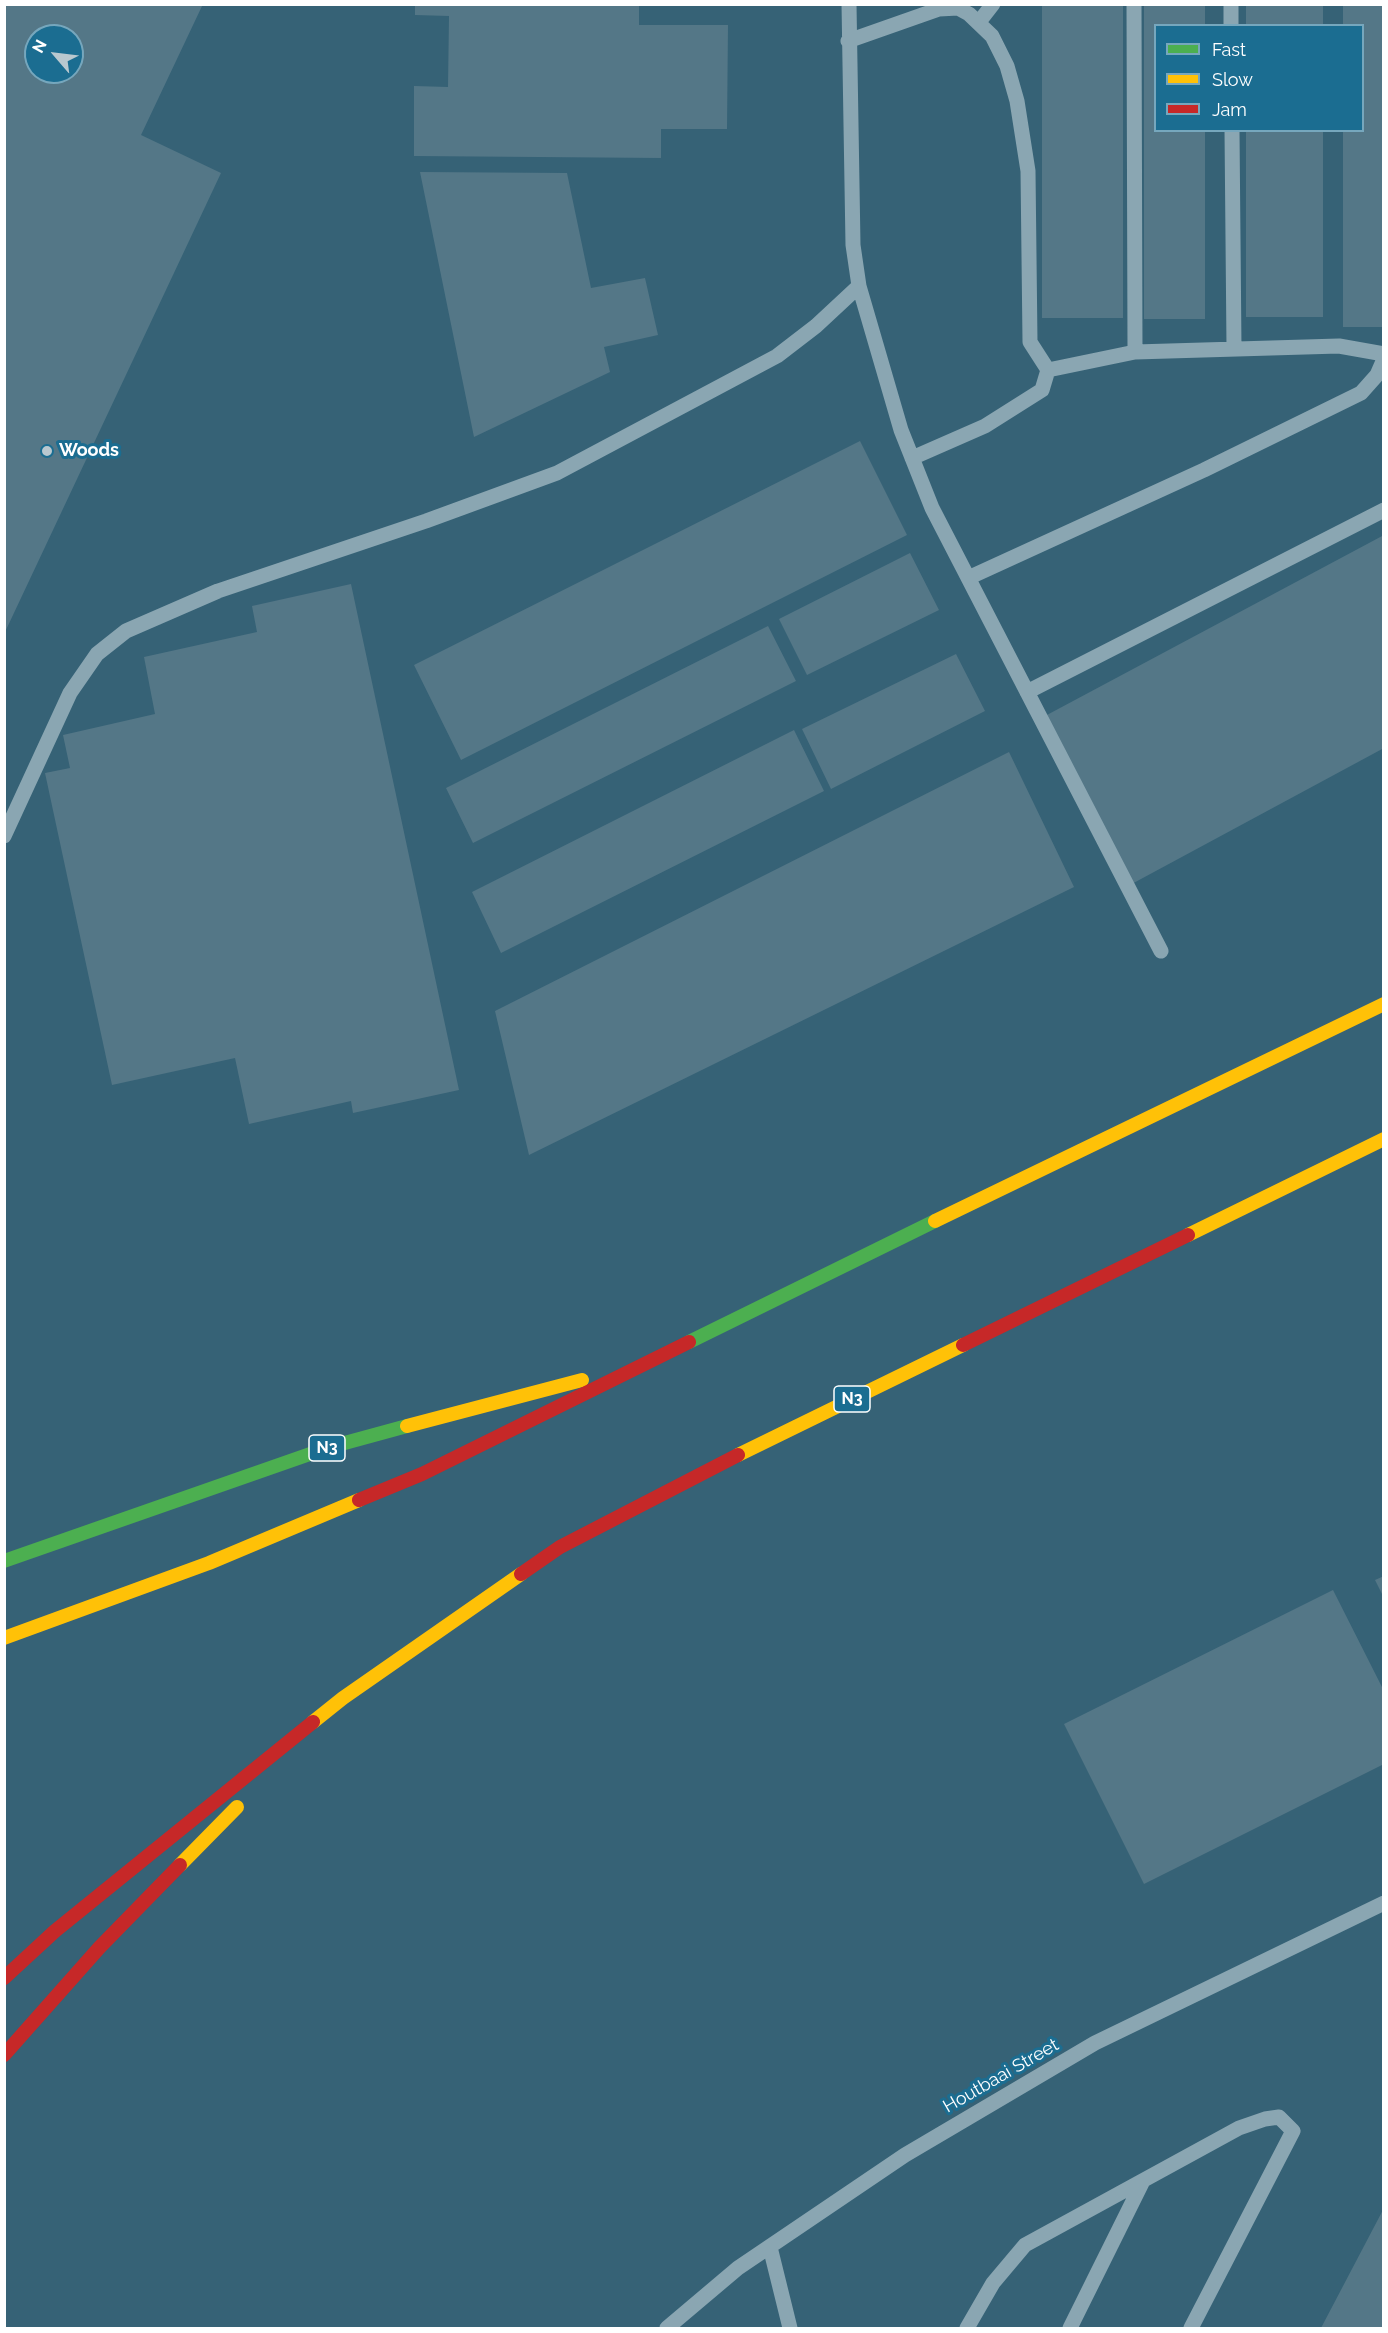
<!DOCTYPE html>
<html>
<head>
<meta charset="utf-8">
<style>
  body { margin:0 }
  #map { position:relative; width:1388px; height:2333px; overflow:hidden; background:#366276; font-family:Raleway,sans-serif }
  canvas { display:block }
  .frame { position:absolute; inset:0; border:6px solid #fff; pointer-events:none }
  .legend { position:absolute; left:1154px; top:24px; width:210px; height:108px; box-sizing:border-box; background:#1b6d91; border:2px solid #76a7bd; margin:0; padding:8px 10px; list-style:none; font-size:18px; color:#fff }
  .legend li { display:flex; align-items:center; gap:12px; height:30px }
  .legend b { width:30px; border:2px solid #76a7bd }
  .north { position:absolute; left:24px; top:24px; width:60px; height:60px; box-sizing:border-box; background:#1b6d91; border:2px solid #76a7bd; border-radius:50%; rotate:298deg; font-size:16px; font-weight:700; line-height:24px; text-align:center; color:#fff }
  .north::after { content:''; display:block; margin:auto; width:21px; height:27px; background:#b9c8cf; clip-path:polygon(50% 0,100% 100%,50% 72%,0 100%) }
</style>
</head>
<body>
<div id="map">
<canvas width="1388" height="2333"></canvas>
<div class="frame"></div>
<ul class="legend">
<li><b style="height:8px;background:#4caf50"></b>Fast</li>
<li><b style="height:8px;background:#ffc107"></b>Slow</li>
<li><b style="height:8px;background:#c62828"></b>Jam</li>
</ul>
<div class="north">N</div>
</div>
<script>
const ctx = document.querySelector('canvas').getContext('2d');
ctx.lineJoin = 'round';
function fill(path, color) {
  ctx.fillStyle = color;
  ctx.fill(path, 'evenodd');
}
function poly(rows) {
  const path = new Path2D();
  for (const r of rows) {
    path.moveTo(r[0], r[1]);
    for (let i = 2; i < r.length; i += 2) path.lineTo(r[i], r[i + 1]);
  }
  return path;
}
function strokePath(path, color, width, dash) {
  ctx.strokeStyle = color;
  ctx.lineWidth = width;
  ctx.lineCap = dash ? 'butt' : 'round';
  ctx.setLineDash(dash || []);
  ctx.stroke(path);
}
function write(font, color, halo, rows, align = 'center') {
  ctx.font = font + ' Raleway,sans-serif';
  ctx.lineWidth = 6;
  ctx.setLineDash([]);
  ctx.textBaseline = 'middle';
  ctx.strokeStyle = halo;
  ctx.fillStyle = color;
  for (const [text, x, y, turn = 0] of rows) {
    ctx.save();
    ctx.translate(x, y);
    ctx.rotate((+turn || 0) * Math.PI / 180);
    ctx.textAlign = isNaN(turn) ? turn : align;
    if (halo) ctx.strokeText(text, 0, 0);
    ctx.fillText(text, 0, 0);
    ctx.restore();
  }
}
fill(poly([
  [5,4,203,4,141,135,221,173,5,632],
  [36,36,72,36,72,72,36,72],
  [415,4,639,4,639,25,728,25,727,129,661,129,661,158,414,156,414,86,448,87,449,16,415,15],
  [1042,4,1123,4,1123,318,1042,318],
  [1144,4,1205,4,1205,26,1156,26,1156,130,1205,130,1205,319,1144,319],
  [1246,4,1323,4,1323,26,1246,26],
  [1343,5,1384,5,1384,327,1343,327,1343,130,1362,130,1362,26,1343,26],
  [1246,130,1323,130,1323,317,1246,317],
  [420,172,567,173,591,288,645,278,658,335,604,347,610,372,474,437],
  [860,441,907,535,461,760,414,665],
  [1384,535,1384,748,1128,886,1045,716],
  [910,553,939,610,807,675,779,619],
  [351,584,459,1090,353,1113,351,1101,249,1124,235,1058,112,1085,45,773,70,768,63,735,155,714,144,657,257,632,252,606],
  [768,626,796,681,473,843,446,788],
  [956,654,985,711,831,789,802,729],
  [794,730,824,791,501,953,472,892],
  [1009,752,1074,887,529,1155,495,1011],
  [1384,1576,1384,1598,1375,1580],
  [1333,1590,1384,1691,1384,1764,1144,1884,1064,1724],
  [1384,2208,1384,2328,1321,2328]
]), '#547787');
strokePath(poly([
  [849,4,853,245,859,286,901,430,932,508,1161,951],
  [1134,4,1135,352],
  [1231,4,1231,26],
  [979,22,993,4],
  [848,41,939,9,958,8,969,14,992,36,1007,66,1017,101,1028,171,1030,342,1048,370,1042,390,985,426,912,458],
  [1232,130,1234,348],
  [1048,370,1135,352,1339,346,1384,354],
  [968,578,1204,470,1361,393,1377,375,1384,359],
  [1027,692,1384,510],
  [4,836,70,693,97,654,126,631,218,591,426,521,557,473,777,356,816,326,859,286],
  [770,2247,790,2328],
  [667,2328,738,2268,905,2155,1095,2043,1384,1903],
  [967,2328,993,2283,1025,2245,1239,2128,1265,2119,1279,2117,1293,2131,1191,2328],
  [1070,2328,1142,2183]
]), '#8aa6b2', 15);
strokePath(poly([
  [689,1342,935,1221],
  [4,1561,330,1447,407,1426]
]), '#4caf50', 14);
strokePath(poly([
  [935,1221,1384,1004],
  [1188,1235,1384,1139],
  [407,1426,582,1380],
  [738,1455,963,1345],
  [4,1638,209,1563,359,1500],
  [313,1722,343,1698,521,1574],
  [180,1865,237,1807]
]), '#ffc107', 14);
strokePath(poly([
  [963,1345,1188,1235],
  [359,1500,422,1474,689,1342],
  [521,1574,560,1547,738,1455],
  [4,1978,55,1931,313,1722],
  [4,2055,99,1948,180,1865]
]), '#c62828', 14);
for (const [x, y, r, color] of [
  [47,451,6,"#b9c8cf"]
]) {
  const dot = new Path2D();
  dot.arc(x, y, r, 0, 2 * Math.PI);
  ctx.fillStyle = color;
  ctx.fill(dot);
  strokePath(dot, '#1b6d91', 2);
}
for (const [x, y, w] of [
  [852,1399,36],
  [327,1448,36]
]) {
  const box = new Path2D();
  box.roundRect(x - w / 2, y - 13, w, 26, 4.5);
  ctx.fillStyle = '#1b6d91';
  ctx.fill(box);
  strokePath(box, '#fff', 1.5);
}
write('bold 16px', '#fff', null, [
  ["N3",852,1399],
  ["N3",327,1448]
]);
write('bold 18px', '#fff', '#1b6d91', [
  ["Woods",59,451]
], 'left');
write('18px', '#fff', '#1b6d91', [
  ["Houtbaai Street",1001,2076,-30]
]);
</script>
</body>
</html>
